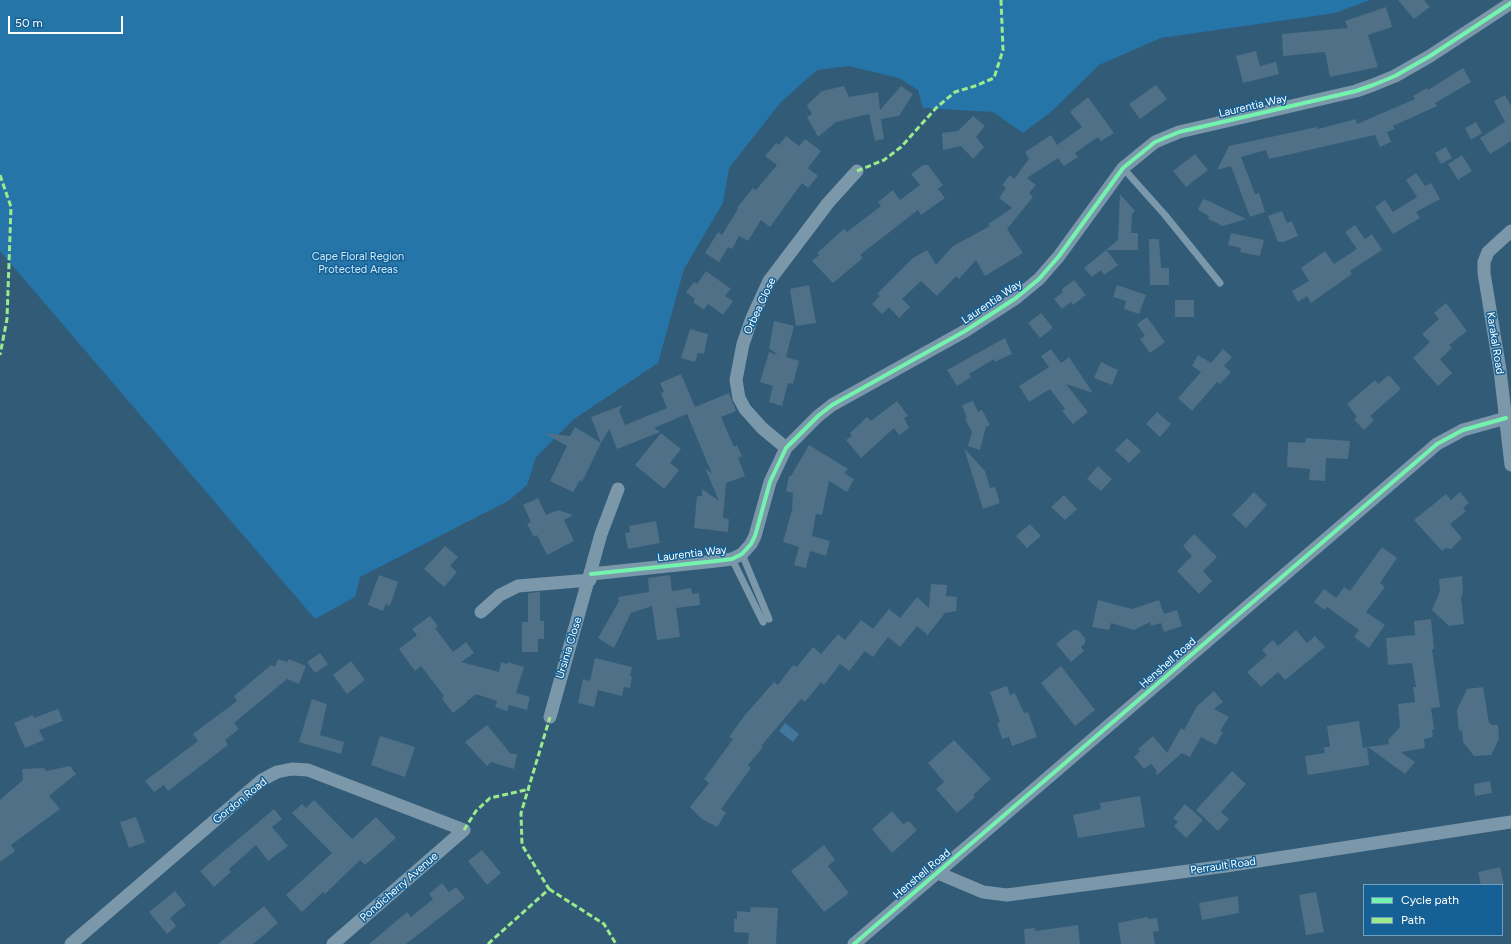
<!DOCTYPE html>
<html>
<head>
<meta charset="utf-8">
<style>
  body { margin:0 }
  #map { position:relative; width:1511px; height:944px; overflow:hidden; background:#325b77; font-family:Figtree,sans-serif }
  canvas { display:block }
  .legend { position:absolute; left:1363px; top:884px; width:140px; height:52px; box-sizing:border-box; background:#156094; border:1px solid #73a0bf; margin:0; padding:5px 7px; list-style:none; font-size:12px; color:#fff }
  .legend li { display:flex; align-items:center; gap:8px; height:20px }
  .legend b { width:20px; border:1px solid #73a0bf }
  .scale { position:absolute; left:8px; top:16px; width:115px; height:18px; box-sizing:border-box; border:2px solid #fff; border-top:0; padding-left:5px; font-size:12px; line-height:14px; white-space:nowrap; color:#fff; -webkit-text-stroke:3px #156094; paint-order:stroke }
</style>
</head>
<body>
<div id="map">
<canvas width="1511" height="944"></canvas>
<ul class="legend">
<li><b style="height:5px;background:#73f3ae"></b>Cycle path</li>
<li><b style="height:5px;background:#9bea8d"></b>Path</li>
</ul>
<div class="scale">50 m</div>
</div>
<script>
const ctx = document.querySelector('canvas').getContext('2d');
ctx.lineJoin = 'round';
function fill(path, color) {
  ctx.fillStyle = color;
  ctx.fill(path, 'evenodd');
}
function poly(rows) {
  const path = new Path2D();
  for (const r of rows) {
    path.moveTo(r[0], r[1]);
    for (let i = 2; i < r.length; i += 2) path.lineTo(r[i], r[i + 1]);
  }
  return path;
}
function strokePath(path, color, width, dash) {
  ctx.strokeStyle = color;
  ctx.lineWidth = width;
  ctx.lineCap = dash ? 'butt' : 'round';
  ctx.setLineDash(dash || []);
  ctx.stroke(path);
}
function write(font, color, halo, rows, align = 'center') {
  ctx.font = font + ' Figtree,sans-serif';
  ctx.lineWidth = 3;
  ctx.setLineDash([]);
  ctx.textBaseline = 'middle';
  ctx.strokeStyle = halo;
  ctx.fillStyle = color;
  for (const [text, x, y, turn = 0] of rows) {
    ctx.save();
    ctx.translate(x, y);
    ctx.rotate((+turn || 0) * Math.PI / 180);
    ctx.textAlign = isNaN(turn) ? turn : align;
    if (halo) ctx.strokeText(text, 0, 0);
    ctx.fillText(text, 0, 0);
    ctx.restore();
  }
}
fill(poly([
  [0,0,1370,0,1335,13,1161,38,1099,65,1052,111,1023,133,993,112,923,108,918,90,899,78,849,66,817,70,781,102,729,168,723,203,684,269,658,363,574,419,536,457,527,485,508,501,360,577,355,597,315,619,0,251]
]), '#2675a9');
fill(poly([
  [785,723,799,734,793,742,779,731]
]), '#43779b');
fill(poly([
  [1398,0,1424,0,1430,7,1414,19],
  [1386,7,1392,27,1368,35,1378,67,1330,77,1325,52,1283,56,1282,34,1348,28,1345,21],
  [1256,51,1260,66,1276,62,1279,74,1243,83,1236,56],
  [1463,68,1471,82,1435,103,1437,106,1393,126,1395,129,1387,132,1391,142,1380,147,1375,135,1269,159,1266,150,1241,157,1255,194,1259,193,1265,212,1250,217,1231,166,1217,170,1229,146,1317,127,1318,129,1356,119,1357,124,1415,99,1413,96,1427,88,1428,90],
  [1156,85,1167,99,1140,119,1129,104],
  [844,86,849,97,878,92,880,110,901,86,913,94,899,116,881,119,884,139,875,141,869,114,836,122,818,137,807,117,812,114,807,105,822,91],
  [1505,95,1511,106,1511,141,1490,154,1480,138,1505,122,1494,101],
  [1088,97,1114,133,1101,141,1098,137,1075,153,1078,157,1064,166,1058,158,1027,178,1036,185,1029,193,1033,197,1007,229,1023,253,985,276,976,260,959,279,956,276,937,296,921,281,902,299,910,307,899,318,889,307,882,314,872,304,880,296,877,294,913,258,927,250,936,265,953,246,990,226,988,224,1012,208,999,198,1006,188,1002,185,1010,175,1014,179,1029,159,1025,152,1051,135,1057,145,1082,127,1070,112],
  [973,116,985,126,976,137,984,147,973,159,961,146,943,150,942,133,958,131],
  [1476,122,1482,133,1471,140,1465,128],
  [786,136,799,146,805,139,821,151,808,168,818,176,808,188,802,183,770,227,761,220,748,241,739,236,732,249,728,247,719,262,705,253,718,232,722,235,738,209,737,208,753,188,756,190,777,165,765,156,776,143,779,145],
  [1446,147,1452,158,1441,164,1435,153],
  [1195,154,1208,170,1186,187,1173,171],
  [1462,155,1472,171,1458,180,1448,164],
  [923,165,928,165,943,185,938,189,945,198,921,215,918,210,887,234,860,255,863,258,833,283,812,261,819,255,817,253,844,229,847,232,881,206,878,202,893,190,900,200,920,185,911,174],
  [1416,173,1425,186,1431,183,1440,199,1416,212,1420,218,1393,234,1375,207,1385,200,1393,212,1417,197,1406,180],
  [1120,194,1135,211,1132,214,1131,233,1138,233,1138,250,1106,250,1118,265,1104,275,1101,270,1092,277,1084,268,1118,240],
  [1203,199,1211,202,1246,219,1223,226,1208,219,1209,216,1198,210],
  [1282,211,1287,223,1292,221,1298,236,1283,242,1278,242,1268,216],
  [1355,225,1365,239,1372,234,1382,250,1350,271,1352,274,1311,303,1307,296,1298,302,1292,291,1309,281,1301,268,1325,251,1334,264,1357,249,1345,232],
  [1231,233,1264,240,1260,256,1240,252,1241,248,1228,245],
  [1149,239,1159,239,1161,268,1169,268,1169,285,1150,285],
  [706,271,731,289,725,296,733,301,723,315,708,304,704,310,693,302,695,299,686,292,694,282,697,284],
  [1074,280,1086,295,1073,305,1071,302,1062,309,1054,299,1063,292,1061,290],
  [809,285,816,323,796,326,790,289],
  [1117,285,1146,295,1139,314,1124,309,1126,301,1113,297],
  [1175,300,1194,300,1194,317,1175,317],
  [1446,303,1467,331,1449,345,1452,348,1440,359,1452,373,1438,386,1413,358,1430,342,1422,334,1439,319,1434,313],
  [1041,313,1053,328,1040,338,1028,323],
  [1147,317,1165,342,1150,353,1140,339,1145,336,1137,324],
  [774,321,794,326,786,357,799,361,793,384,788,383,782,406,769,402,773,386,760,382,769,352,778,355,769,348],
  [690,329,708,334,704,354,698,353,695,362,681,358],
  [1005,338,1012,354,995,362,994,359,969,374,971,377,957,386,947,370],
  [1051,349,1061,363,1069,357,1093,393,1066,384,1088,412,1073,424,1062,411,1065,409,1050,389,1029,402,1019,386,1049,367,1041,356],
  [1223,349,1232,357,1224,366,1231,372,1220,384,1217,382,1192,411,1178,398,1201,372,1192,366,1198,355,1211,363],
  [1101,362,1118,370,1112,385,1094,378],
  [681,374,695,407,729,393,736,411,721,417,734,447,737,445,742,456,738,458,745,476,726,483,723,518,729,519,728,532,694,528,697,496,702,496,702,489,719,501,705,468,712,474,687,414,654,428,660,432,617,449,609,429,601,443,591,417,623,405,619,411,625,425,667,408,661,393,664,392,660,383],
  [1389,375,1401,389,1370,416,1374,420,1364,430,1354,419,1357,417,1347,404,1375,380,1378,384],
  [897,401,908,416,904,418,909,428,899,435,894,428,861,458,846,440,852,436,850,433,867,417,871,421],
  [973,401,978,412,982,410,990,425,986,427,980,450,968,446,972,432,965,419,967,418,962,405],
  [1157,412,1171,424,1160,437,1146,424],
  [575,427,601,443,582,482,580,480,573,492,550,481,567,446,544,433,570,436],
  [661,433,681,449,670,463,679,470,664,489,635,465],
  [1127,438,1141,451,1129,463,1115,450],
  [1306,438,1350,441,1348,459,1326,458,1325,481,1309,480,1310,469,1287,467,1288,442,1305,443],
  [809,445,848,469,844,473,854,479,847,492,829,481,822,515,816,514,812,536,830,541,826,556,810,551,806,568,794,565,799,547,783,542,792,510,793,493,786,491,789,476,791,476],
  [964,448,985,471,990,488,995,487,1000,503,983,509],
  [1098,466,1112,479,1101,491,1087,479],
  [1254,492,1267,505,1246,528,1232,515],
  [1460,492,1469,503,1463,508,1466,511,1450,524,1462,538,1451,549,1446,548,1442,551,1414,520,1446,494,1451,500],
  [1064,495,1077,509,1065,520,1051,507],
  [538,498,546,515,558,510,573,515,564,520,574,541,547,555,537,535,534,537,527,524,531,522,523,505],
  [656,521,660,543,628,549,625,533,630,532,629,526],
  [1030,524,1041,536,1027,548,1016,536],
  [1194,534,1217,557,1203,571,1212,581,1199,594,1177,571,1192,556,1183,546],
  [445,546,458,557,450,566,457,572,444,587,424,569],
  [1382,547,1397,558,1380,583,1385,587,1366,612,1385,625,1369,648,1354,637,1359,630,1327,607,1325,610,1314,602,1324,589,1336,598,1344,587,1350,591],
  [379,575,398,582,390,606,386,604,383,611,368,605],
  [670,575,672,591,691,588,692,594,699,593,700,605,676,608,680,637,657,640,652,606,631,613,614,648,598,638,619,601,618,597,649,592,648,578],
  [1462,576,1463,592,1461,598,1464,624,1449,626,1432,610,1440,591,1439,579],
  [931,584,947,585,946,596,957,597,956,611,945,613,927,636,927,634,917,626,900,647,888,637,873,657,865,651,849,671,840,664,824,685,821,682,805,702,801,699,761,746,763,747,748,765,751,768,721,809,726,813,717,827,702,819,690,807,709,783,704,779,733,739,729,737,745,715,774,682,778,685,793,665,797,667,813,647,821,654,838,634,845,640,861,620,873,629,889,609,900,618,917,597,929,608],
  [540,592,540,621,544,621,544,639,538,639,538,652,522,652,522,622,528,622,528,593],
  [1098,600,1132,609,1159,600,1164,614,1177,610,1182,626,1164,632,1161,623,1151,626,1150,622,1134,630,1111,623,1109,630,1092,627],
  [430,616,438,626,435,628,453,652,466,642,474,653,461,662,499,672,501,662,507,664,508,662,524,667,516,693,530,697,527,710,509,705,507,711,495,707,497,701,476,694,469,700,467,699,468,701,453,713,442,699,444,696,421,666,415,671,399,649,417,635,412,629],
  [1431,619,1434,649,1432,649,1440,707,1431,708,1434,729,1432,730,1433,737,1424,739,1425,748,1401,752,1415,762,1405,774,1368,747,1389,744,1388,740,1400,727,1398,704,1415,702,1413,687,1416,687,1412,663,1388,665,1386,638,1415,635,1414,621],
  [1073,630,1078,630,1085,638,1085,643,1081,647,1084,651,1071,662,1056,644],
  [1296,630,1307,643,1315,636,1325,647,1285,680,1278,672,1261,687,1247,672,1267,655,1262,650,1273,640,1278,646],
  [320,653,328,664,315,673,307,662],
  [595,658,632,667,630,676,632,677,630,688,624,687,622,696,598,690,594,707,578,703,583,679,590,681],
  [278,659,287,662,289,659,306,666,299,684,287,679,234,723,239,729,225,740,228,745,168,791,164,785,154,792,145,781,198,741,193,734,237,701,234,696,271,665,275,667],
  [351,661,365,680,347,694,333,675],
  [1061,666,1095,710,1075,726,1041,683],
  [1007,686,1010,695,1015,693,1024,713,1028,712,1037,737,1012,746,1009,737,1002,739,997,723,1000,722,990,692],
  [1483,687,1489,723,1491,723,1491,725,1498,725,1499,739,1491,755,1474,756,1463,742,1462,730,1459,731,1457,710,1467,689],
  [1214,691,1223,702,1214,709,1229,717,1220,731,1223,732,1216,745,1201,737,1190,757,1182,753,1157,775,1156,774,1157,771,1151,764,1144,769,1134,757,1140,751,1138,749,1153,736,1167,753,1181,728,1184,730,1197,706],
  [312,699,327,704,320,735,344,742,341,754,299,742],
  [58,709,63,721,39,730,44,740,25,748,14,723,33,715,34,718],
  [1359,721,1363,748,1367,747,1369,765,1308,775,1305,756,1325,753,1324,747,1330,747,1327,726],
  [487,725,511,754,517,754,514,769,491,762,487,766,465,742],
  [380,736,415,747,405,777,371,765],
  [954,740,991,779,973,795,975,797,957,813,936,789,944,782,928,763],
  [70,766,76,774,49,796,60,809,11,845,15,851,0,862,0,800,23,780,22,769,44,768,46,771],
  [1232,771,1246,784,1221,812,1229,819,1218,831,1196,810],
  [1490,781,1492,793,1475,796,1474,784],
  [1140,796,1145,827,1078,838,1073,815,1101,809,1100,803],
  [314,800,352,839,376,817,396,838,365,865,360,860,325,894,323,892,302,912,286,895,332,853,292,813,302,804,306,808],
  [1185,804,1203,820,1186,838,1174,826,1178,822,1173,818],
  [274,809,282,819,272,827,288,846,268,861,256,845,229,869,231,872,214,887,200,871],
  [892,811,903,824,909,821,917,830,892,853,872,829],
  [136,817,145,842,129,848,120,822],
  [824,845,835,860,828,866,849,893,824,912,791,871],
  [482,850,501,873,487,885,468,861],
  [1500,867,1504,885,1481,885,1478,872],
  [442,883,449,892,456,887,465,898,406,944,369,944,407,912,411,917,433,899,429,894],
  [175,891,186,905,170,918,176,926,167,934,149,912],
  [1316,892,1324,932,1306,935,1299,895],
  [1238,896,1239,913,1202,920,1199,903],
  [264,906,278,923,253,944,218,944],
  [751,907,778,908,776,944,748,944,749,933,734,932,734,919,737,919,737,911,750,912],
  [1147,917,1148,919,1157,918,1159,931,1153,932,1155,944,1121,944,1118,923],
  [1078,925,1080,944,1025,944,1024,929,1035,928,1035,931]
]), '#4f7086');
strokePath(poly([
  [1123,168,1165,215,1220,283],
  [742,554,769,619],
  [732,559,763,622]
]), '#7b97aa', 7);
strokePath(poly([
  [1511,231,1488,252,1484,262,1484,273,1500,370,1511,465],
  [786,448,762,428,745,409,739,398,736,380,743,344,752,318,769,281,828,203,857,171],
  [591,574,716,561,732,559,742,554,751,544,755,536,770,482,786,448,818,416,832,405,965,331,1016,298,1039,279,1059,256,1123,168,1155,142,1179,132,1356,91,1373,85,1395,76,1430,56,1511,3],
  [481,612,500,595,518,586,590,580],
  [550,717,601,534,618,489],
  [938,873,983,892,1007,895,1226,866,1511,822],
  [71,944,262,780,277,772,292,769,308,770,464,830,333,944],
  [854,944,1437,444,1463,430,1506,418]
]), '#7b97aa', 13);
strokePath(poly([
  [857,171,884,160,901,147,936,108,955,92,975,86,994,78,1003,50,1001,0],
  [0,175,11,207,7,319,0,355],
  [464,830,476,811,490,798,530,789],
  [549,889,604,924,616,944],
  [488,944,549,889,522,845,521,813,550,717]
]), '#9bea8d', 3, [6, 3]);
strokePath(poly([
  [591,574,716,561,732,559,742,554,751,544,755,536,770,482,786,448,818,416,832,405,965,331,1016,298,1039,279,1059,256,1123,168,1155,142,1179,132,1356,91,1373,85,1395,76,1430,56,1511,3],
  [854,944,1437,444,1463,430,1506,418]
]), '#73f3ae', 4);
write('11px', '#fff', '#156094', [
  ["Laurentia Way",1253,106,-13],
  ["Laurentia Way",992,302,-34],
  ["Orbea Close",760,306,-65],
  ["Karakal Road",1495,343,81],
  ["Laurentia Way",692,554,-7],
  ["Ursinia Close",569,648,-73],
  ["Henshell Road",1168,663,-41],
  ["Gordon Road",240,801,-39],
  ["Perrault Road",1223,866,-8],
  ["Henshell Road",922,874,-40],
  ["Pondicherry Avenue",399,887,-41]
]);
write('11px', '#cce9fc', '#156094', [
  ["Cape Floral Region",358,257],
  ["Protected Areas",358,270]
]);
</script>
</body>
</html>
